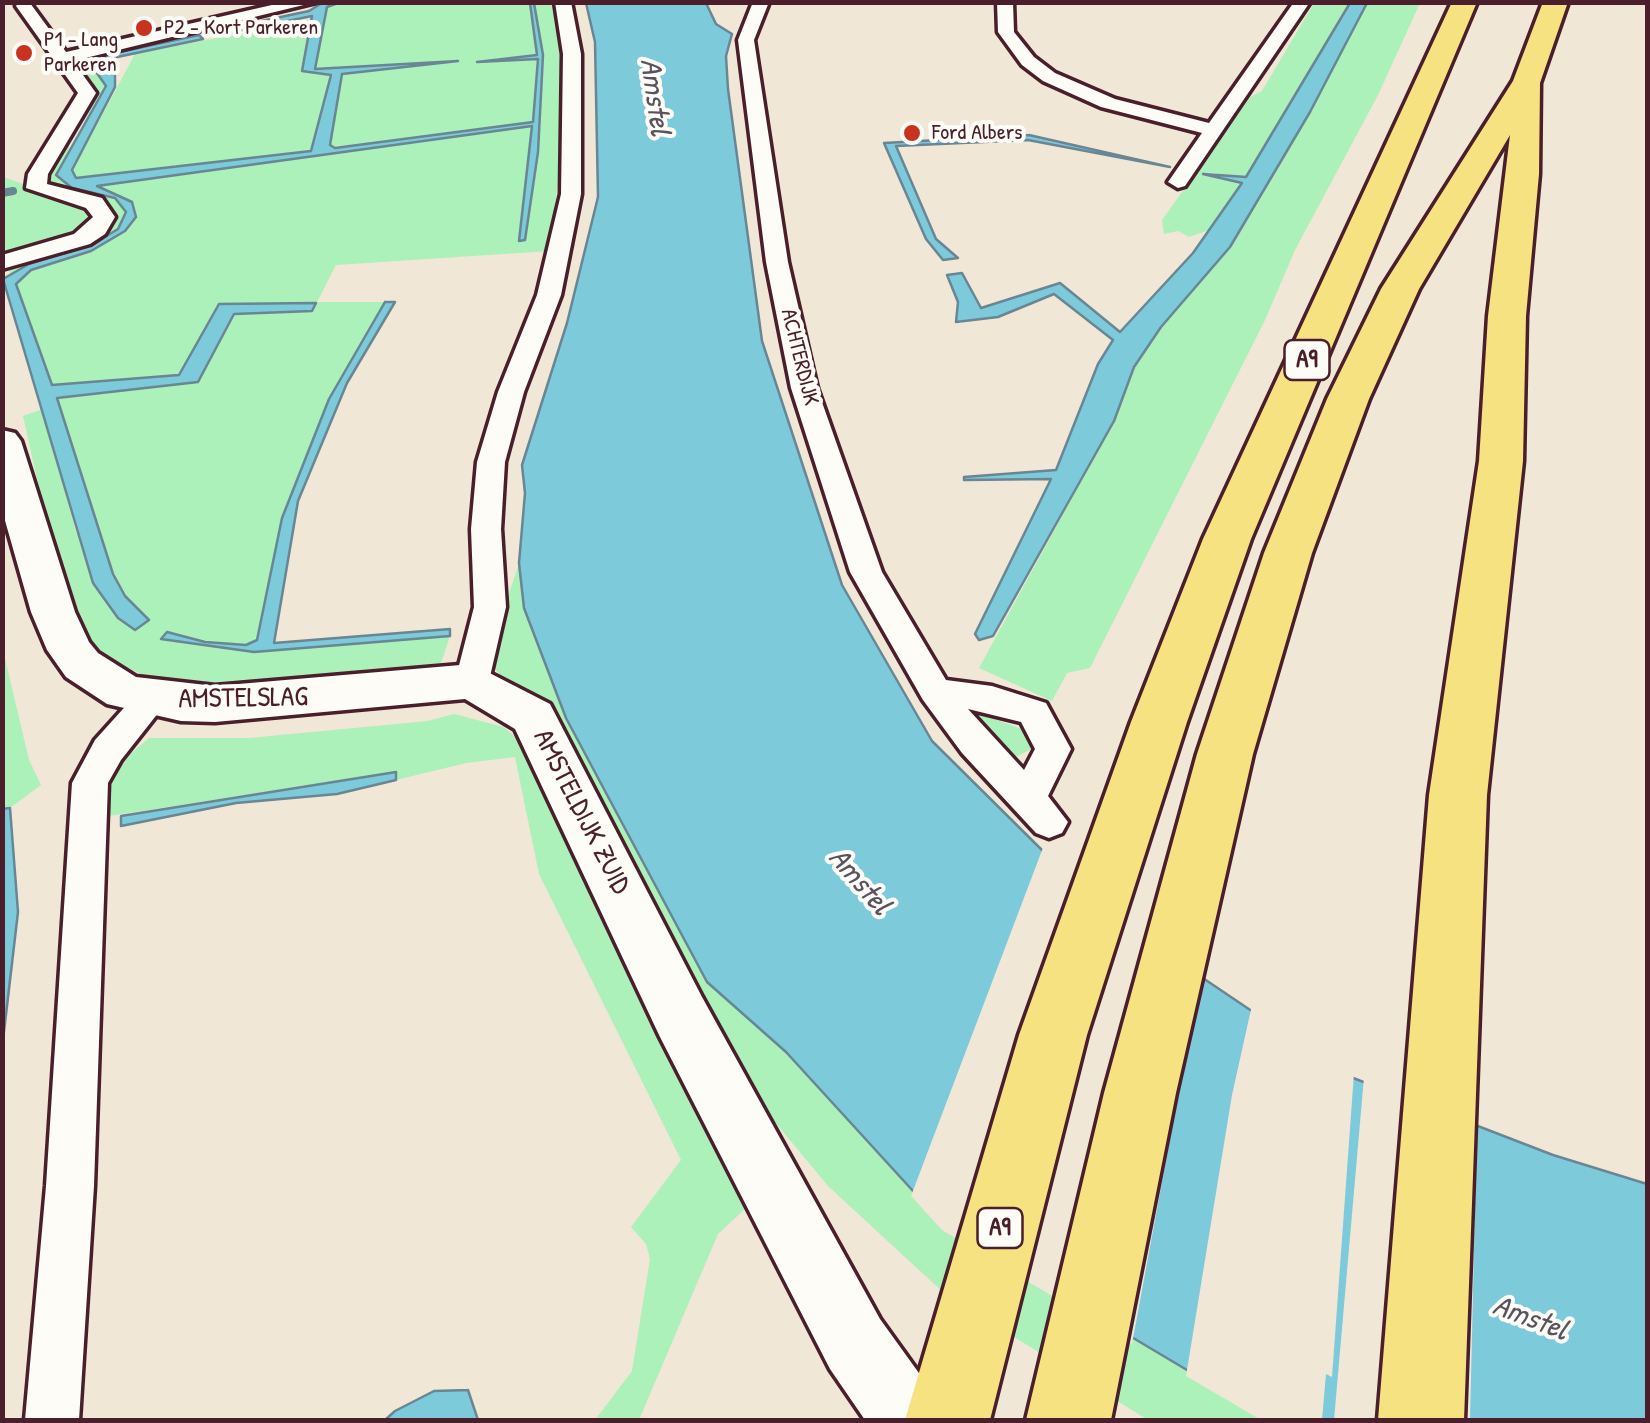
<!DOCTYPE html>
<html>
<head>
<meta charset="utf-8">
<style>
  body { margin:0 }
  #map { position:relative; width:1650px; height:1423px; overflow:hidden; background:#f0e7d6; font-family:"Patrick Hand",sans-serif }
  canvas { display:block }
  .frame { position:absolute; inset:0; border:5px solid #4a1f2b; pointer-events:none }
</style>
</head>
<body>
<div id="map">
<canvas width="1650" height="1423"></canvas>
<div class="frame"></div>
</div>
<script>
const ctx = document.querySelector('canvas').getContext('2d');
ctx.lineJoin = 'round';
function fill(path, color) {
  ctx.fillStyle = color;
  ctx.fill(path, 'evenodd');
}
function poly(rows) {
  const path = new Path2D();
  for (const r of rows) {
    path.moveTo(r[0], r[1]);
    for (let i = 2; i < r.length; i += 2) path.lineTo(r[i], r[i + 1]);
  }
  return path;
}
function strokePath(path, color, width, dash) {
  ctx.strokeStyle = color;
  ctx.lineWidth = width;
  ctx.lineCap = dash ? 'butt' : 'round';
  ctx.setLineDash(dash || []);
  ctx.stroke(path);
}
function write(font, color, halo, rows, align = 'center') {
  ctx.font = font + ' "Patrick Hand",sans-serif';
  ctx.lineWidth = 8;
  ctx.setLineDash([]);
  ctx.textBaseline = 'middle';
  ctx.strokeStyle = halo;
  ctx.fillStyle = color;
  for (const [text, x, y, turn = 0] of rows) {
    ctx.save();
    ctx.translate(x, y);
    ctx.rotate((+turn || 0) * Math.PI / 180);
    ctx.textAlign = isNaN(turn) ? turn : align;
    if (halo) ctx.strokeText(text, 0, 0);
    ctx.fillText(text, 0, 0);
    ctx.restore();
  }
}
fill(poly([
  [338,2,533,2,537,55,477,61,539,59,534,122,370,145,329,146,342,74,458,61,315,69,327,7],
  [534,3,555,3,562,40,561,158,549,251,336,265,317,302,385,302,329,399,282,518,257,640,247,645,205,642,167,632,162,638,254,652,450,636,441,663,419,671,242,691,154,680,96,653,69,601,51,542,23,416,43,409,76,532,135,630,148,619,125,596,113,574,57,398,197,382,234,314,312,311,219,304,180,375,52,385,16,284,30,270,91,251,125,230,136,217,132,202,95,187,100,184,533,126,530,175,538,152,543,55],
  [1314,3,1350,3,1245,178,1206,172,1242,183,1212,229,1189,237,1178,231,1164,234,1162,220,1250,97,1262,91],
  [1367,3,1420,3,1378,95,1295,250,1265,320,1090,668,1067,673,1052,701,979,668,1114,421,1134,367,1161,327,1230,247,1310,111],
  [312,19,302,71,331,74,312,151,76,178,72,171,135,54],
  [197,32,88,59,106,86,69,145,72,188,116,198,126,211,118,229,95,243,29,264,11,275,3,259,3,195,7,193,3,190,3,177,26,185,46,183,61,148,95,94,78,63,89,56],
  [519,563,524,608,566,718,707,982,786,1052,945,1226,1271,1420,1148,1420,945,1294,828,1186,770,1116,704,1022,549,710,504,680,493,667,495,637],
  [2,646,29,760,41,785,10,808,3,809],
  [965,709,1025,730,1031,749,1012,759],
  [454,714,504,727,524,745,696,1092,747,1207,718,1234,639,1420,595,1420,632,1371,650,1259,646,1244,631,1227,681,1160,539,874,515,757,466,763,396,780,396,772,102,817,106,792,120,763,149,738,249,738,428,721]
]), '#acf0ba');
const water = poly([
  [322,3,338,3,327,7,315,69,458,61,342,74,330,145,335,148,533,122,538,59,477,62,537,55,530,3,534,3,543,55,538,152,525,240,519,241,532,126,97,186,132,202,136,217,125,231,91,251,31,270,16,284,52,385,179,375,219,304,316,303,312,311,234,314,198,382,57,398,113,574,125,596,149,620,135,630,118,618,93,583,3,279,29,264,95,243,118,229,126,212,115,198,72,188,56,175,106,86,87,59,199,35,203,39,103,60,115,73,115,87,72,170,76,178,311,151,331,75,302,71,312,16,219,35,214,31,309,11,322,3],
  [586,3,706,3,716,24,732,34,726,56,728,89,762,341,842,585,932,741,1051,859,1071,889,1348,1076,1553,1155,1647,1184,1647,1420,1271,1420,945,1226,786,1052,707,982,566,718,524,608,519,563,525,493,522,465,567,323,598,197,595,42,586,3],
  [1350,3,1367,3,1310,112,1230,247,1161,327,1134,367,1114,421,993,636,979,640,975,634,1051,479,964,480,964,477,1056,470,1098,364,1113,340,1054,294,998,317,956,322,958,302,947,275,962,273,981,308,1060,283,1120,332,1193,253,1242,183,1203,174,1246,177,1350,3],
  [1029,135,1170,167,1028,140,896,146,936,239,958,258,943,260,926,239,884,143,1029,135],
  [385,302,395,302,347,383,298,501,274,643,450,629,450,636,254,652,161,639,167,632,205,642,246,645,257,640,282,518,329,399,385,302],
  [396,772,396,780,337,794,236,803,121,826,121,816,396,772],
  [10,808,18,912,3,1040,2,809,10,808],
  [468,1390,478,1420,385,1420,395,1411,434,1391,468,1390]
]);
fill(water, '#7dcbda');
strokePath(water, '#698694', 2.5);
fill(poly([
  [1044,845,1074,885,1205,973,1194,1010,1132,1344,942,1230,911,1196],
  [1252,1005,1354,1073,1332,1377,1326,1374,1322,1420,1261,1420,1186,1376,1232,1095],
  [1364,1077,1477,1120,1470,1420,1334,1420]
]), '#f0e7d6');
strokePath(poly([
  [2,193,13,191]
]), '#698694', 8);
const street = poly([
  [285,2,316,2,73,61,96,93,48,174,47,184,102,198,115,217,105,234,90,244,2,269,2,255,74,234,93,217,86,208,26,188,28,174,78,93,16,6,18,3,30,3,66,52,285,2],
  [555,2,571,2,581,54,581,194,561,295,524,392,505,462,501,529,506,607,489,681,484,690,472,694,460,690,455,681,474,607,471,529,477,462,498,392,537,295,561,194,563,54,555,2],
  [753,2,769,2,754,40,788,262,817,388,882,572,946,680,992,686,1046,703,1071,749,1048,796,1068,822,1062,833,1049,838,1036,833,962,753,923,700,850,572,791,388,766,262,738,40,753,2],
  [968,709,1021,722,1035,749,1024,770,968,709],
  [997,2,1013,2,1014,32,1034,57,1055,73,1115,99,1209,123,1294,2,1310,2,1185,186,1178,188,1168,182,1202,133,1101,107,1043,81,1022,65,998,32,997,2],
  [153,685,165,689,170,698,121,760,108,783,94,1186,79,1420,25,1420,46,1186,72,783,95,740,141,689,153,685]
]);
const secondary = poly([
  [2,430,15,433,21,441,75,612,89,642,98,653,136,677,215,686,472,664,550,704,702,997,880,1319,934,1394,945,1420,865,1420,830,1369,660,1037,515,729,465,699,215,722,181,721,107,704,66,677,47,650,31,612,2,510,2,430]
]);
const highway = poly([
  [1452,2,1477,2,1251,539,1187,722,1087,1035,990,1420,905,1420,1019,1035,1131,722,1203,539,1452,2],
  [1543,2,1568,2,1540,83,1539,174,1526,316,1523,461,1487,795,1464,1420,1378,1420,1429,795,1479,461,1488,316,1510,135,1419,289,1369,399,1312,553,1253,754,1176,1093,1111,1420,1026,1420,1104,1093,1197,754,1264,553,1327,399,1381,289,1513,81,1543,2]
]);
strokePath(street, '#4a1f2b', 7);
strokePath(secondary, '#4a1f2b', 7);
strokePath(highway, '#4a1f2b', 7);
fill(street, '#fdfcf7');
fill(secondary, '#fdfcf7');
fill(highway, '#f7e281');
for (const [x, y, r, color] of [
  [144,28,10,"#c8321e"],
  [24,53,10,"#c8321e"],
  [912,133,10,"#c8321e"]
]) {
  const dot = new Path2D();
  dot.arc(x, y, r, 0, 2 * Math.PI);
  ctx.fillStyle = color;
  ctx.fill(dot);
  strokePath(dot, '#fdfcf7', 4);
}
write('22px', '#4a1f2b', '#fdfcf7', [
  ["P2 - Kort Parkeren",164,28],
  ["P1 - Lang",44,40],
  ["Parkeren",44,65],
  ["Ford Albers",932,133]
], 'left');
write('22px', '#4a1f2b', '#fdfcf7', [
  ["ACHTERDIJK",799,357,76]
]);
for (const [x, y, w] of [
  [1307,360,45],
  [1000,1228,45]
]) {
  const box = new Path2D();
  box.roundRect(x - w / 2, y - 20, w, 40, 8);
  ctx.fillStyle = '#fdfcf7';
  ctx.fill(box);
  strokePath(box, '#4a1f2b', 2.5);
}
write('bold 25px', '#4a1f2b', null, [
  ["A9",1307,360],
  ["A9",1000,1228]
]);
write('28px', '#4a1f2b', '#fdfcf7', [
  ["AMSTELSLAG",243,699,-1],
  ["AMSTELDIJK ZUID",581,812,63]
]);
write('italic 30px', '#595360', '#fdfcf7', [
  ["Amstel",654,97,82],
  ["Amstel",859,882,49],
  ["Amstel",1530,1319,21]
]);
</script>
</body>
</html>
